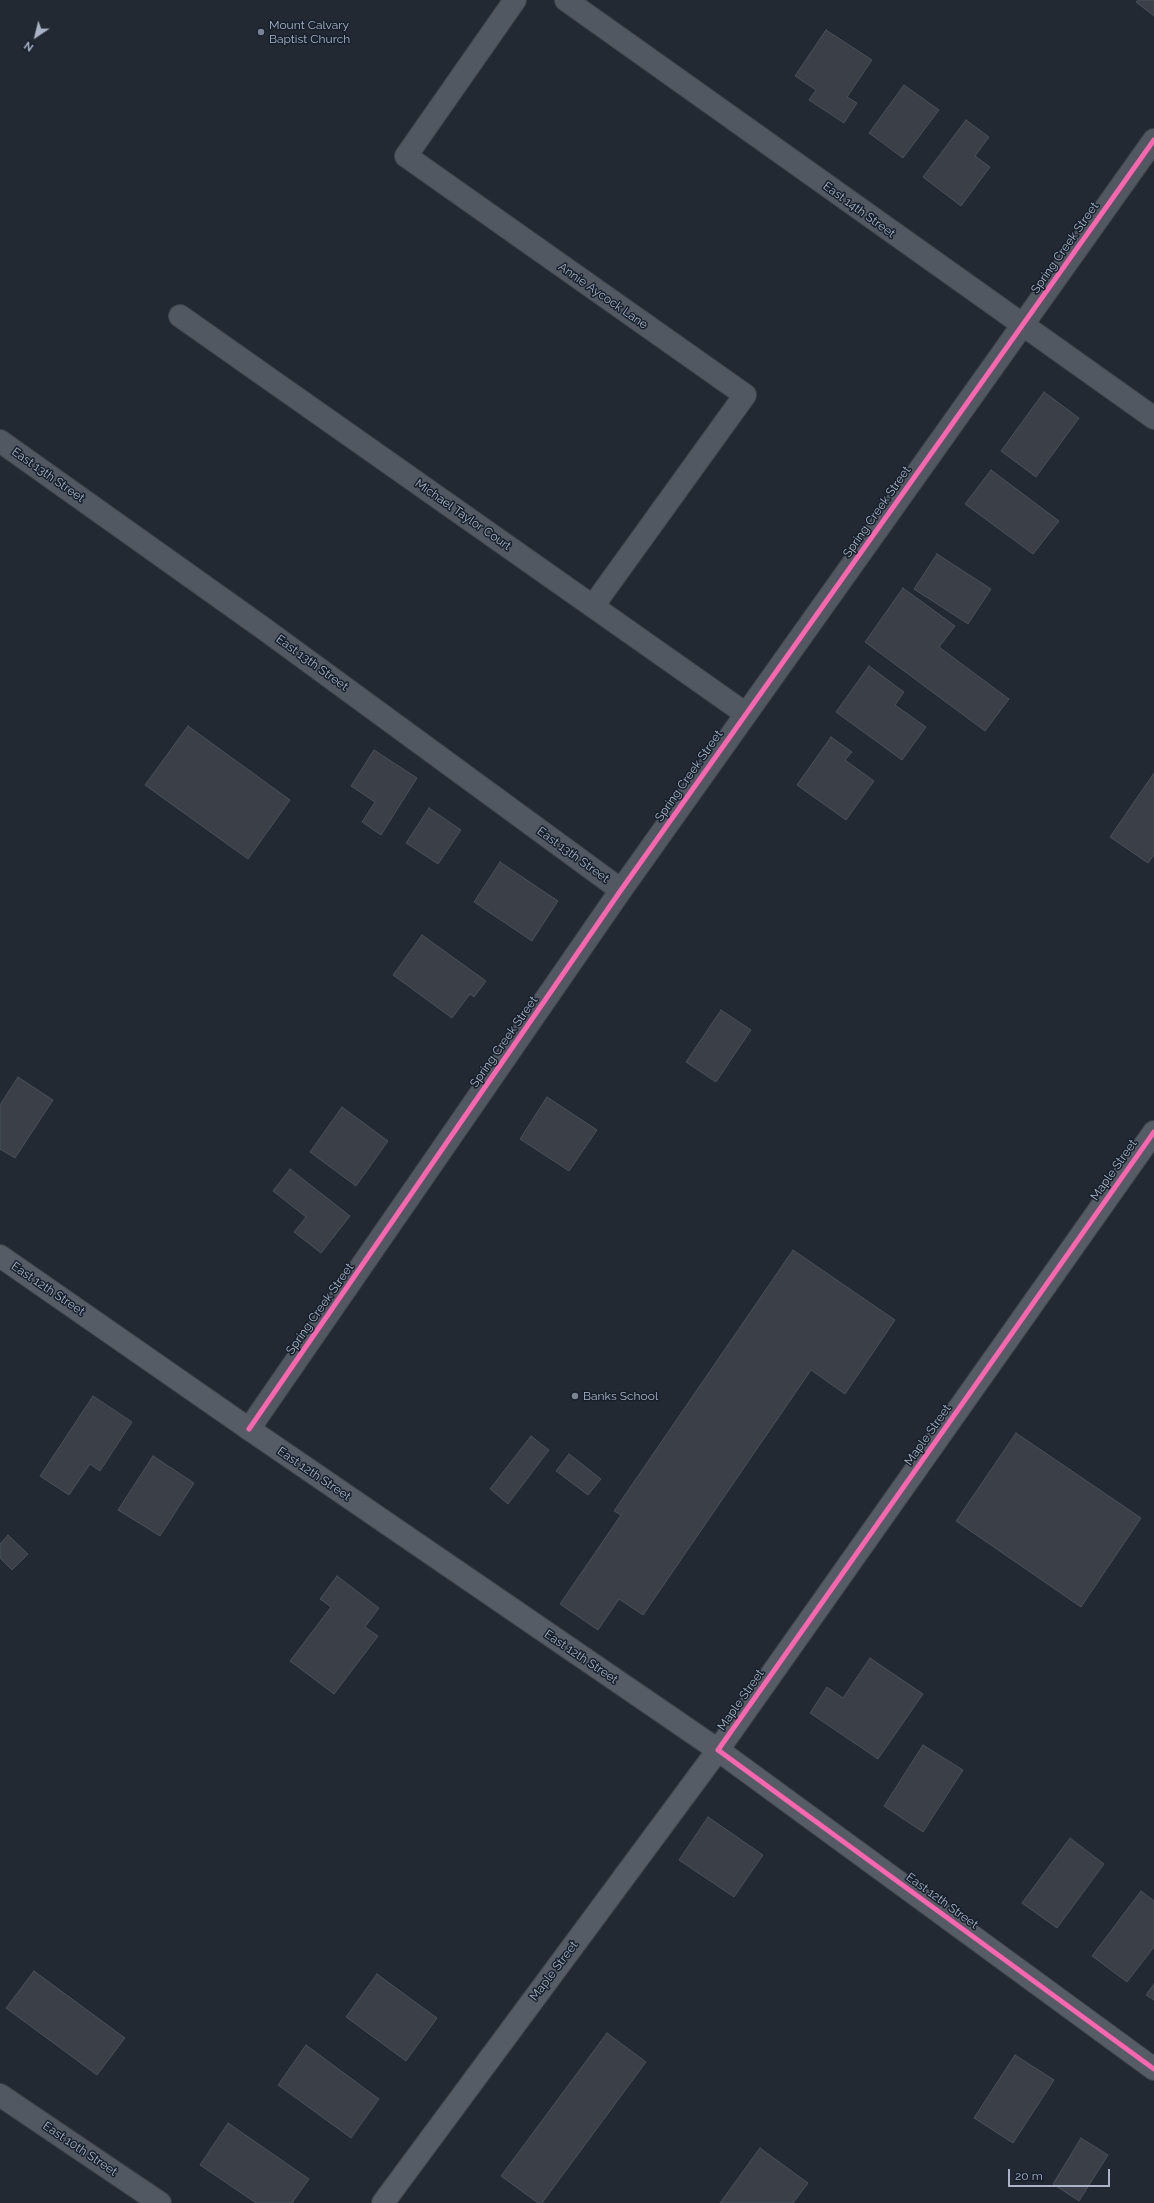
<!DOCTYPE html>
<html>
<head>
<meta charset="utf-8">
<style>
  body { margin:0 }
  #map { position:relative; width:1154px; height:2203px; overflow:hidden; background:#232932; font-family:Raleway,sans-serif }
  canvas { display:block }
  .north { position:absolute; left:16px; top:16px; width:40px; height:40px; -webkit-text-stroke:3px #161f2c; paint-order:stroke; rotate:215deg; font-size:11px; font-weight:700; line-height:16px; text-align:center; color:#aab4c6 }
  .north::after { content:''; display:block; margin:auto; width:14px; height:18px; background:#aab4c6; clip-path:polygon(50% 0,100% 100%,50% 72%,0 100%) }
  .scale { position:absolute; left:1008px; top:2169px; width:102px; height:18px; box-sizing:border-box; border:2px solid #aab4c6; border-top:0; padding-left:5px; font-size:12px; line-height:14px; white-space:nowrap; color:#aab4c6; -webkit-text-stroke:3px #161f2c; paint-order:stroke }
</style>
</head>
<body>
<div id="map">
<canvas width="1154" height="2203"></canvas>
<div class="north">N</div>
<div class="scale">20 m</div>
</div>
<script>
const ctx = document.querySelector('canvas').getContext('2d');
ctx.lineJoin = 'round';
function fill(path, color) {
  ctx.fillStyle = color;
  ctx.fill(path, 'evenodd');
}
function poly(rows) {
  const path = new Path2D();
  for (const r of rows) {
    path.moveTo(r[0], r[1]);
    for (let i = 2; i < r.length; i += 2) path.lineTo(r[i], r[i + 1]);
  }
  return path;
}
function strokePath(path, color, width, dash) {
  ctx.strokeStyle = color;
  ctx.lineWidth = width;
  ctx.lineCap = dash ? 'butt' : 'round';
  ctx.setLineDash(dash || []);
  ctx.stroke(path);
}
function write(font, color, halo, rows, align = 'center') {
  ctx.font = font + ' Raleway,sans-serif';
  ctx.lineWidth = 3;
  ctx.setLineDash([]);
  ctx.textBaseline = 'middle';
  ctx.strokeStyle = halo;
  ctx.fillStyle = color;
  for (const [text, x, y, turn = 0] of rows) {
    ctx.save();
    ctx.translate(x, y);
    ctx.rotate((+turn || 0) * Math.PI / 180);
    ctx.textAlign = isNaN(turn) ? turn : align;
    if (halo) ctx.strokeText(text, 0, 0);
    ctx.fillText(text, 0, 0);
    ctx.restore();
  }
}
const building = poly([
  [1138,0,1154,0,1154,16,1136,2,1138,0],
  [826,30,872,60,847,97,857,103,844,123,809,100,816,90,795,76,826,30],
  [904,85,939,110,903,158,869,133,904,85],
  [966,120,989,137,975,156,990,167,961,206,923,177,966,120],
  [1044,392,1079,418,1036,477,1001,451,1044,392],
  [991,470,1059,521,1033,554,965,504,991,470],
  [937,554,991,589,968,624,914,589,937,554],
  [903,588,955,626,939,647,1009,699,985,731,865,642,903,588],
  [869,666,904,692,895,705,926,727,902,760,836,712,869,666],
  [188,726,290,800,248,859,145,785,188,726],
  [831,737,852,752,845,760,874,781,846,820,797,785,831,737],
  [374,750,417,778,381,835,362,822,375,802,351,786,374,750],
  [1154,773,1154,855,1148,863,1110,837,1154,773],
  [429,808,461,830,438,864,406,843,429,808],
  [500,862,558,901,532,941,474,902,500,862],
  [422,935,486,981,474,997,470,994,452,1018,393,975,422,935],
  [721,1010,751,1030,716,1082,686,1062,721,1010],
  [18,1077,53,1100,15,1158,0,1149,0,1105,18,1077],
  [547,1097,597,1130,569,1171,520,1139,547,1097],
  [342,1107,388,1141,356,1186,310,1152,342,1107],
  [290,1169,350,1216,321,1253,294,1232,306,1217,273,1191,290,1169],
  [793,1250,895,1320,845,1394,811,1370,643,1615,619,1599,598,1630,560,1604,621,1515,614,1511,793,1250],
  [93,1396,132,1422,100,1471,90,1464,69,1495,40,1476,93,1396],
  [1016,1433,1141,1518,1081,1607,956,1521,1016,1433],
  [531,1436,549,1450,508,1504,490,1489,531,1436],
  [569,1454,601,1479,588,1495,556,1471,569,1454],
  [153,1456,194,1483,160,1536,118,1510,153,1456],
  [8,1535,28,1554,12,1570,0,1558,0,1544,8,1535],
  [337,1576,379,1608,365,1627,378,1636,334,1694,290,1661,331,1607,320,1599,337,1576],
  [870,1658,923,1694,878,1759,810,1713,827,1687,843,1698,870,1658],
  [923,1745,963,1770,923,1832,884,1806,923,1745],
  [708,1817,763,1855,734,1897,679,1860,708,1817],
  [1070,1838,1104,1864,1057,1928,1022,1903,1070,1838],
  [1141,1891,1154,1901,1154,1947,1127,1982,1092,1956,1141,1891],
  [34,1971,125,2038,97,2075,6,2008,34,1971],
  [377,1974,437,2018,406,2061,346,2017,377,1974],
  [1154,1984,1154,2000,1146,1995,1154,1984],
  [607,2033,646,2062,542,2203,538,2203,501,2176,607,2033],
  [306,2045,379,2099,351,2138,278,2085,306,2045],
  [1015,2055,1054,2080,1013,2143,974,2118,1015,2055],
  [228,2123,309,2179,292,2203,256,2203,200,2165,228,2123],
  [1081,2138,1108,2155,1079,2201,1053,2184,1081,2138],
  [760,2148,808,2183,793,2203,720,2203,760,2148]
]);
fill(building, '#3b4048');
strokePath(building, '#4a505a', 1);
const minor = poly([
  [515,0,406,156,745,395,593,606],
  [566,0,1154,418],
  [180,316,746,714],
  [0,441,263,628,621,890],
  [249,1429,621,890,1154,140],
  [0,2095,160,2203]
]);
const secondary = poly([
  [0,1256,249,1429,718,1750,1154,2069],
  [383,2203,718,1750,1154,1132]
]);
strokePath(minor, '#3f434a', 24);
strokePath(secondary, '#3f434a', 24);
strokePath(minor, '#525861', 22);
strokePath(secondary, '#565c65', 22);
strokePath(poly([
  [1154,1132,718,1750,1154,2069],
  [249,1429,621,890,1154,140]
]), '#f766af', 5);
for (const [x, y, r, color] of [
  [261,32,4,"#7b8392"],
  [575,1396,4,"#7b8392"]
]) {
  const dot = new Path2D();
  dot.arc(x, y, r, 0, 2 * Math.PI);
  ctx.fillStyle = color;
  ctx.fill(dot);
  strokePath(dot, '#161f2c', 1.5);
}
write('12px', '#aab4c6', '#161f2c', [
  ["Mount Calvary",269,25],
  ["Baptist Church",269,39],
  ["Banks School",583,1396]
], 'left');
write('12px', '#aab4c6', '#161f2c', [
  ["East 14th Street",859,210,36],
  ["Spring Creek Street",1065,248,-55],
  ["Annie Aycock Lane",603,296,35],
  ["East 13th Street",48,475,35],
  ["Spring Creek Street",877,512,-55],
  ["Michael Taylor Court",463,515,35],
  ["East 13th Street",312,663,36],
  ["Spring Creek Street",689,776,-55],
  ["East 13th Street",573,855,36],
  ["Spring Creek Street",504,1042,-55],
  ["Maple Street",1114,1170,-55],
  ["East 12th Street",48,1289,34],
  ["Spring Creek Street",320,1309,-55],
  ["Maple Street",928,1435,-55],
  ["East 12th Street",314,1474,34],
  ["East 12th Street",581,1657,34],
  ["Maple Street",741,1700,-55],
  ["East 12th Street",942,1901,36],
  ["Maple Street",554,1971,-53],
  ["East 10th Street",80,2149,34]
]);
</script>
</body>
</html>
